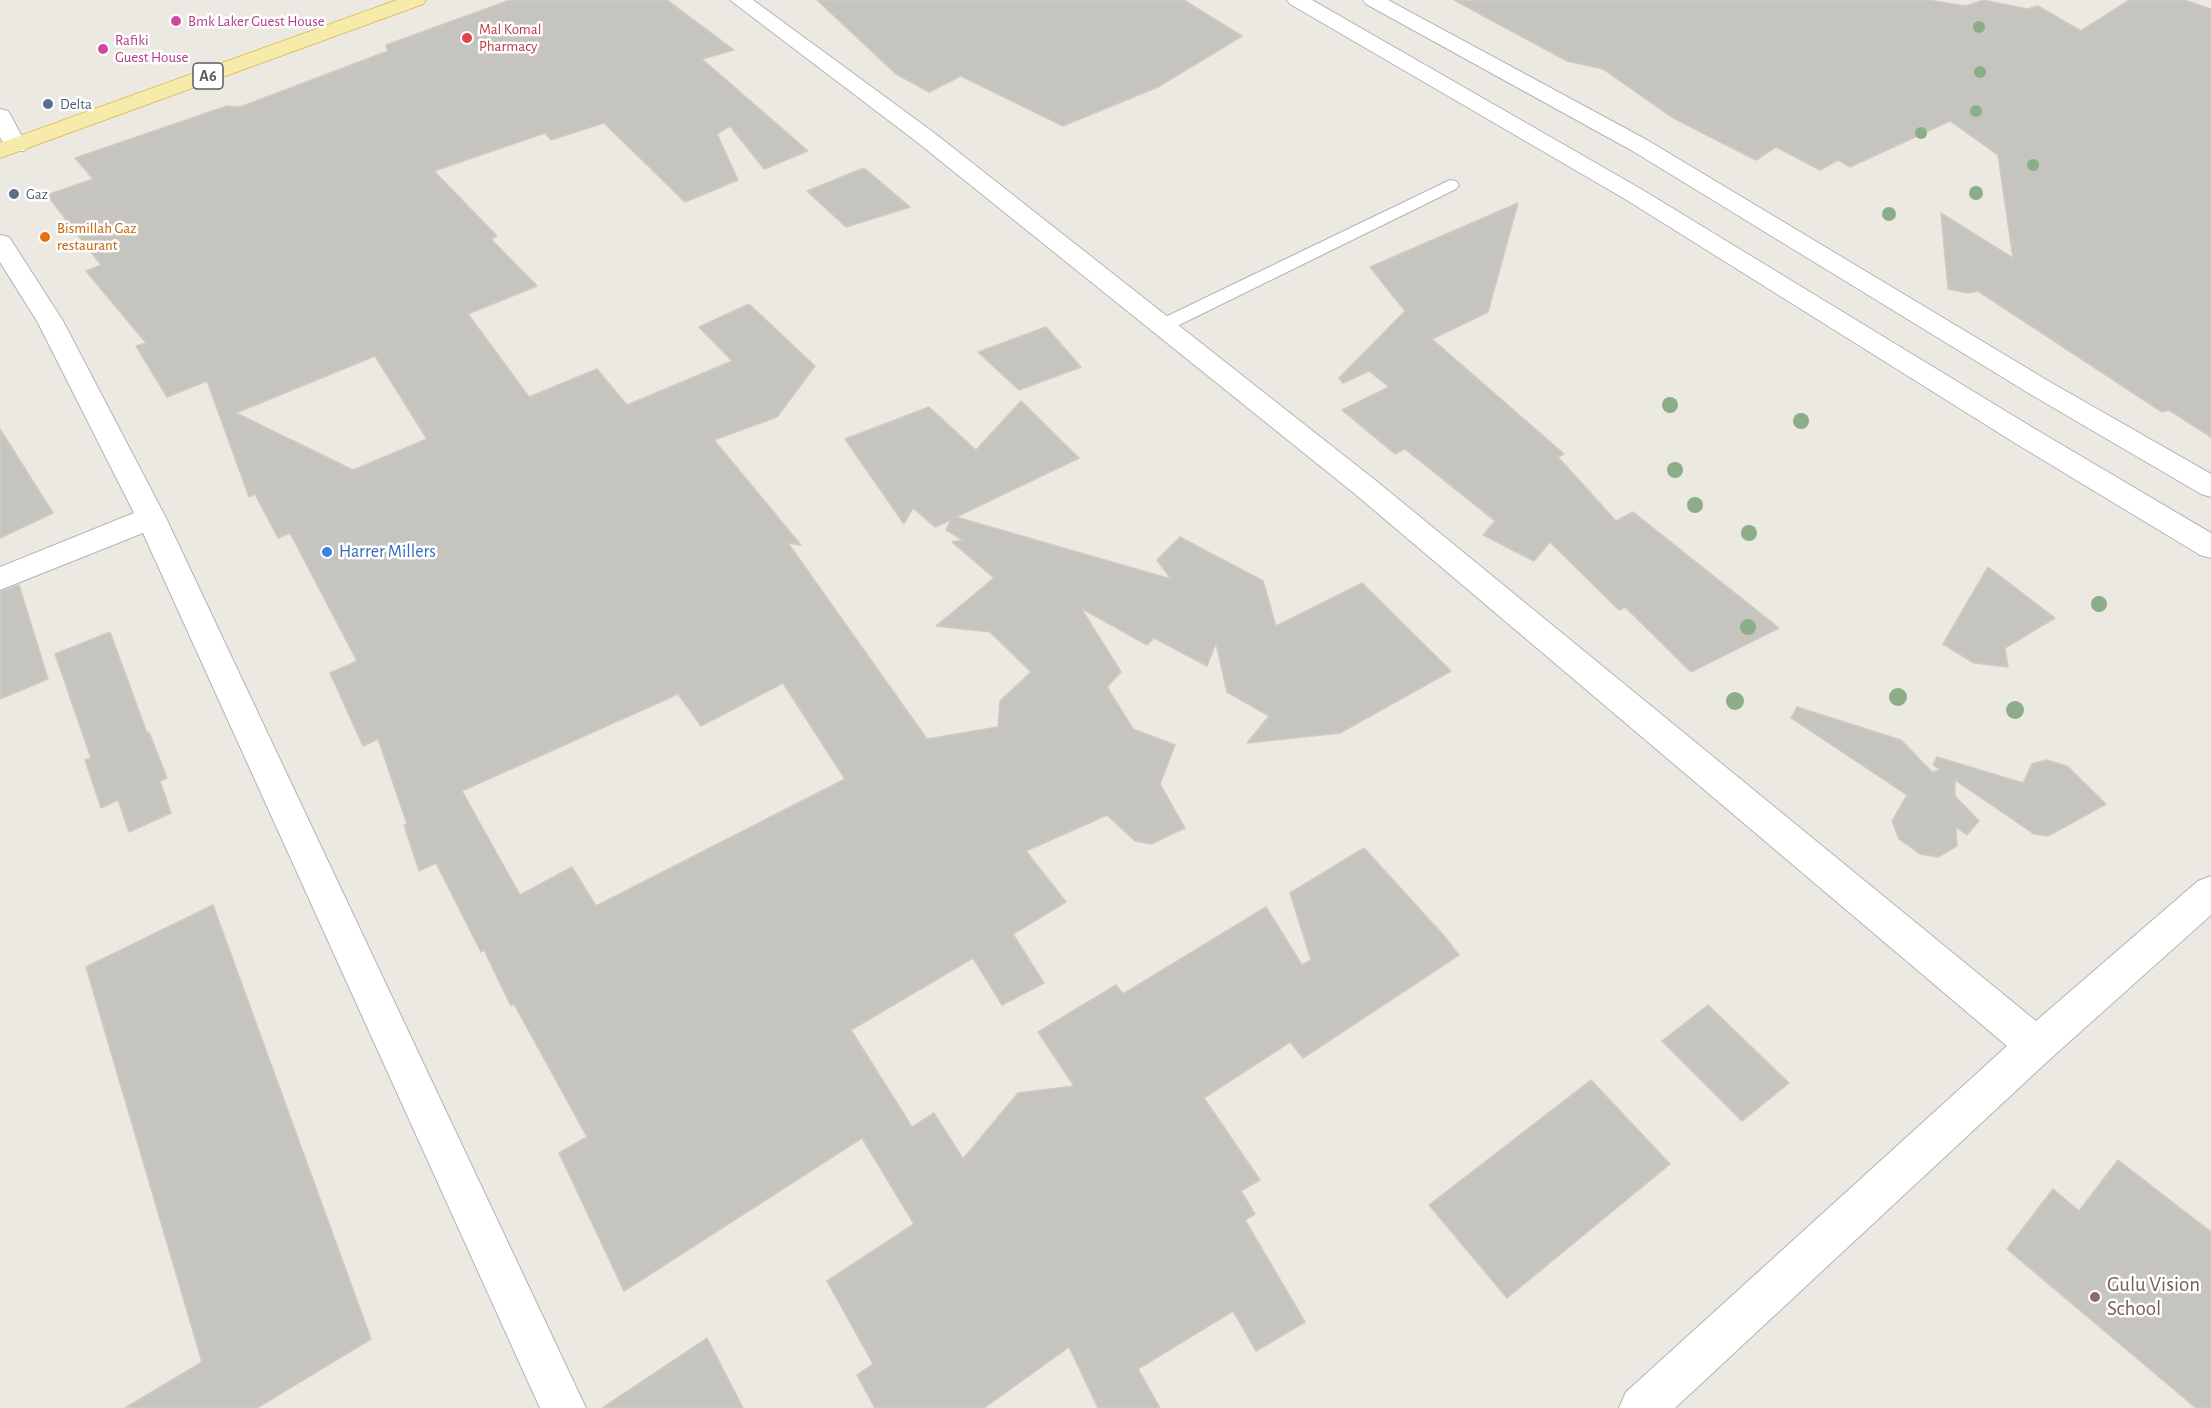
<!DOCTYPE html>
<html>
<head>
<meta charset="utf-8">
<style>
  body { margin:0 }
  canvas { display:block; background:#ebe9e1 }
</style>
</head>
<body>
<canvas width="2211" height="1408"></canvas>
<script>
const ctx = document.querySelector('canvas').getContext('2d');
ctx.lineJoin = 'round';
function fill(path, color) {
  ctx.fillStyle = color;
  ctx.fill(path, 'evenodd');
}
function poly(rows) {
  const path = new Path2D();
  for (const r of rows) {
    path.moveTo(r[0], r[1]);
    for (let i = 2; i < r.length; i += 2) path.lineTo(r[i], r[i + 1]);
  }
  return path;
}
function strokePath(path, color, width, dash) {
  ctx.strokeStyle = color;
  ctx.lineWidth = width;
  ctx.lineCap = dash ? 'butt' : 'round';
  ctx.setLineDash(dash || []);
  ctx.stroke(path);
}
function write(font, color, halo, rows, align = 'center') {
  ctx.font = font + ' "Alegreya Sans",sans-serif';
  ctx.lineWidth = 5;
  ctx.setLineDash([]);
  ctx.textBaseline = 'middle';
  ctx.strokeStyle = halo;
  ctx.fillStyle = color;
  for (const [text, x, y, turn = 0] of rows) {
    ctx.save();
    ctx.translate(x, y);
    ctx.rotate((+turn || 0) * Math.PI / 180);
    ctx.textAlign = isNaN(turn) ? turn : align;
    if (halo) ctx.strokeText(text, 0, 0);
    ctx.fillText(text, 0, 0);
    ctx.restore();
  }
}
const building = poly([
  [510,0,667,0,734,50,702,59,808,151,764,169,730,126,717,134,738,180,685,202,604,123,551,140,545,133,434,171,497,236,491,239,537,286,468,314,529,397,597,369,627,405,732,361,699,327,749,304,815,366,777,417,714,440,801,545,788,543,927,739,998,727,1000,701,1031,672,990,632,936,626,994,578,952,542,963,540,946,530,951,520,935,527,913,508,904,524,845,439,929,407,976,450,1021,401,1079,458,956,517,1171,579,1157,560,1180,537,1263,581,1276,626,1362,583,1451,671,1340,733,1247,743,1269,716,1227,692,1216,643,1207,666,1154,638,1147,645,1081,608,1121,672,1107,687,1133,729,1175,745,1160,784,1185,828,1151,844,1135,841,1107,815,1026,851,1066,902,1013,934,1044,983,1002,1005,973,958,851,1030,912,1127,934,1113,963,1159,1018,1093,1074,1086,1038,1032,1116,985,1123,994,1266,907,1302,965,1311,960,1290,893,1364,848,1445,937,1459,955,1303,1058,1290,1042,1204,1098,1260,1180,1241,1191,1255,1214,1245,1220,1305,1322,1256,1351,1233,1311,1138,1369,1160,1408,1098,1408,1069,1347,984,1408,875,1408,857,1375,873,1364,827,1281,914,1224,862,1138,624,1291,559,1153,587,1137,514,1004,511,1006,484,950,481,952,436,863,419,871,404,825,407,824,378,739,363,746,330,673,357,661,290,533,278,538,255,494,249,497,207,381,167,397,136,346,146,343,86,271,101,265,47,195,93,179,75,158,227,106,240,107,388,51,386,45,510,0],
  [375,356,427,439,353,470,236,413,375,356],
  [783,683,845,779,596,906,572,867,520,895,462,791,678,694,701,726,783,683],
  [817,0,1184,0,1242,36,1158,87,1063,126,961,76,929,92,896,74,817,0],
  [1454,0,1928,0,1966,6,1983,0,2027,9,2038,6,2081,31,2129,0,2185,0,2211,9,2211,437,2169,410,2162,412,1978,291,1968,293,1948,289,1941,213,2013,258,1998,155,1950,121,1850,167,1838,160,1820,170,1776,147,1756,160,1673,118,1603,69,1567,61,1454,0],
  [864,168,910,207,846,227,807,191,864,168],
  [1518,203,1488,312,1432,339,1564,454,1558,457,1616,521,1633,512,1779,628,1691,672,1625,607,1619,610,1550,542,1534,561,1483,535,1495,521,1405,449,1395,454,1342,410,1389,387,1369,371,1343,383,1339,378,1405,311,1370,267,1518,203],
  [1046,327,1081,367,1019,390,978,352,1046,327],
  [0,429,53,513,0,538,0,429],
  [1988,567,2055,618,2005,648,2008,667,1974,663,1943,644,1988,567],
  [19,585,48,679,0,699,0,592,19,585],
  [110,632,147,733,149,732,167,778,160,781,171,813,129,832,118,800,101,808,85,760,91,758,55,654,110,632],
  [1797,707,1901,740,1932,772,1941,770,1933,765,1937,757,2023,783,2032,764,2046,760,2067,766,2106,804,2048,836,2034,834,1955,780,1955,796,1979,821,1967,835,1956,827,1957,846,1938,857,1920,854,1899,839,1892,821,1907,795,1791,718,1797,707],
  [213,905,371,1339,257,1408,125,1408,202,1362,86,967,213,905],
  [1708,1005,1789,1083,1742,1121,1662,1041,1708,1005],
  [1591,1080,1670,1164,1507,1298,1429,1205,1591,1080],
  [2118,1160,2211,1232,2211,1408,2196,1408,2007,1249,2053,1189,2079,1211,2118,1160],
  [707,1338,743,1408,602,1408,707,1338]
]);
fill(building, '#c6c4be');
strokePath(building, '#cfcbc0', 1.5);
const lane = poly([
  [1450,180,1456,181,1459,185,1456,189,1169,330,1162,332,1155,330,1152,326,1155,322,1450,180]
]);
const street = poly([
  [730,0,753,0,933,132,1375,480,2036,1021,2198,881,2211,876,2211,915,2050,1059,1675,1408,1619,1408,1626,1392,2007,1046,1355,494,917,142,730,0],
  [1287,0,1312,0,1641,189,2035,429,2211,533,2211,558,2200,555,2015,443,1625,199,1290,4,1287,0],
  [1363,0,1388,0,1647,140,2050,382,2211,474,2211,497,2201,494,2030,394,1631,150,1366,4,1363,0],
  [0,109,8,111,11,116,27,146,24,151,8,151,5,146,0,137,0,109],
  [0,235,9,237,63,321,166,518,586,1408,540,1408,143,533,0,590,0,567,134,513,37,321,0,262,0,235]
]);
const primary = poly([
  [397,0,426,0,423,4,0,158,0,143,397,0]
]);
strokePath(lane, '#b2b4b7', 2);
strokePath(street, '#b2b4b7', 2);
strokePath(primary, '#e2c063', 2);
fill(lane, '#fff');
fill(street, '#fff');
fill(primary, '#f6ebab');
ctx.fillStyle = '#8bae88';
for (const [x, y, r] of [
  [1979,27,6],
  [1980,72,6],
  [1976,111,6],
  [1921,133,6],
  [2033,165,6],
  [1976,193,7],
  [1889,214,7],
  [1670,405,8],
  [1801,421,8],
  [1675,470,8],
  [1695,505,8],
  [1749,533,8],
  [2099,604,8],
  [1748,627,8],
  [1898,697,9],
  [1735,701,9],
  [2015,710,9]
]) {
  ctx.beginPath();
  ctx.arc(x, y, r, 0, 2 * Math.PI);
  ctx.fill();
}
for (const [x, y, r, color] of [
  [176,21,6,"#d1479c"],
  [467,38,6,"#e0444e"],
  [103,49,6,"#d1479c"],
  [48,104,6,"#5c6f8a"],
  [14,194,6,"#5c6f8a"],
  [45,237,6,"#e8710a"],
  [327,552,6,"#3f7fe0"],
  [2095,1297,6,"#8d6e63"]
]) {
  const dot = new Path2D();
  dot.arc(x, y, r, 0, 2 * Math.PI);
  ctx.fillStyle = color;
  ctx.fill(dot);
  strokePath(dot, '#fff', 2);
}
write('15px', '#b23c85', '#fff', [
  ["Bmk Laker Guest House",188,21],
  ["Rafiki",115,40],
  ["Guest House",115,57]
], 'left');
write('15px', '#be3a42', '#fff', [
  ["Mal Komal",479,29],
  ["Pharmacy",479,46]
], 'left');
write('15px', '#4e5e75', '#fff', [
  ["Delta",60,104],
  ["Gaz",26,194]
], 'left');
write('15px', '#c56008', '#fff', [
  ["Bismillah Gaz",57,228],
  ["restaurant",57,245]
], 'left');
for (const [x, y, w] of [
  [208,76,30]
]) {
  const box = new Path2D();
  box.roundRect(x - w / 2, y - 13, w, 26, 4.5);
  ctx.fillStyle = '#fff';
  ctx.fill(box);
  strokePath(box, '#5a5d60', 1.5);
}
write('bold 16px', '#5a5d60', null, [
  ["A6",208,76]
]);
write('18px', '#366cbe', '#fff', [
  ["Harrer Millers",339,552]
], 'left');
write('21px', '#785e54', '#fff', [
  ["Gulu Vision",2107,1285],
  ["School",2107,1309]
], 'left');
</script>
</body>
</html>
